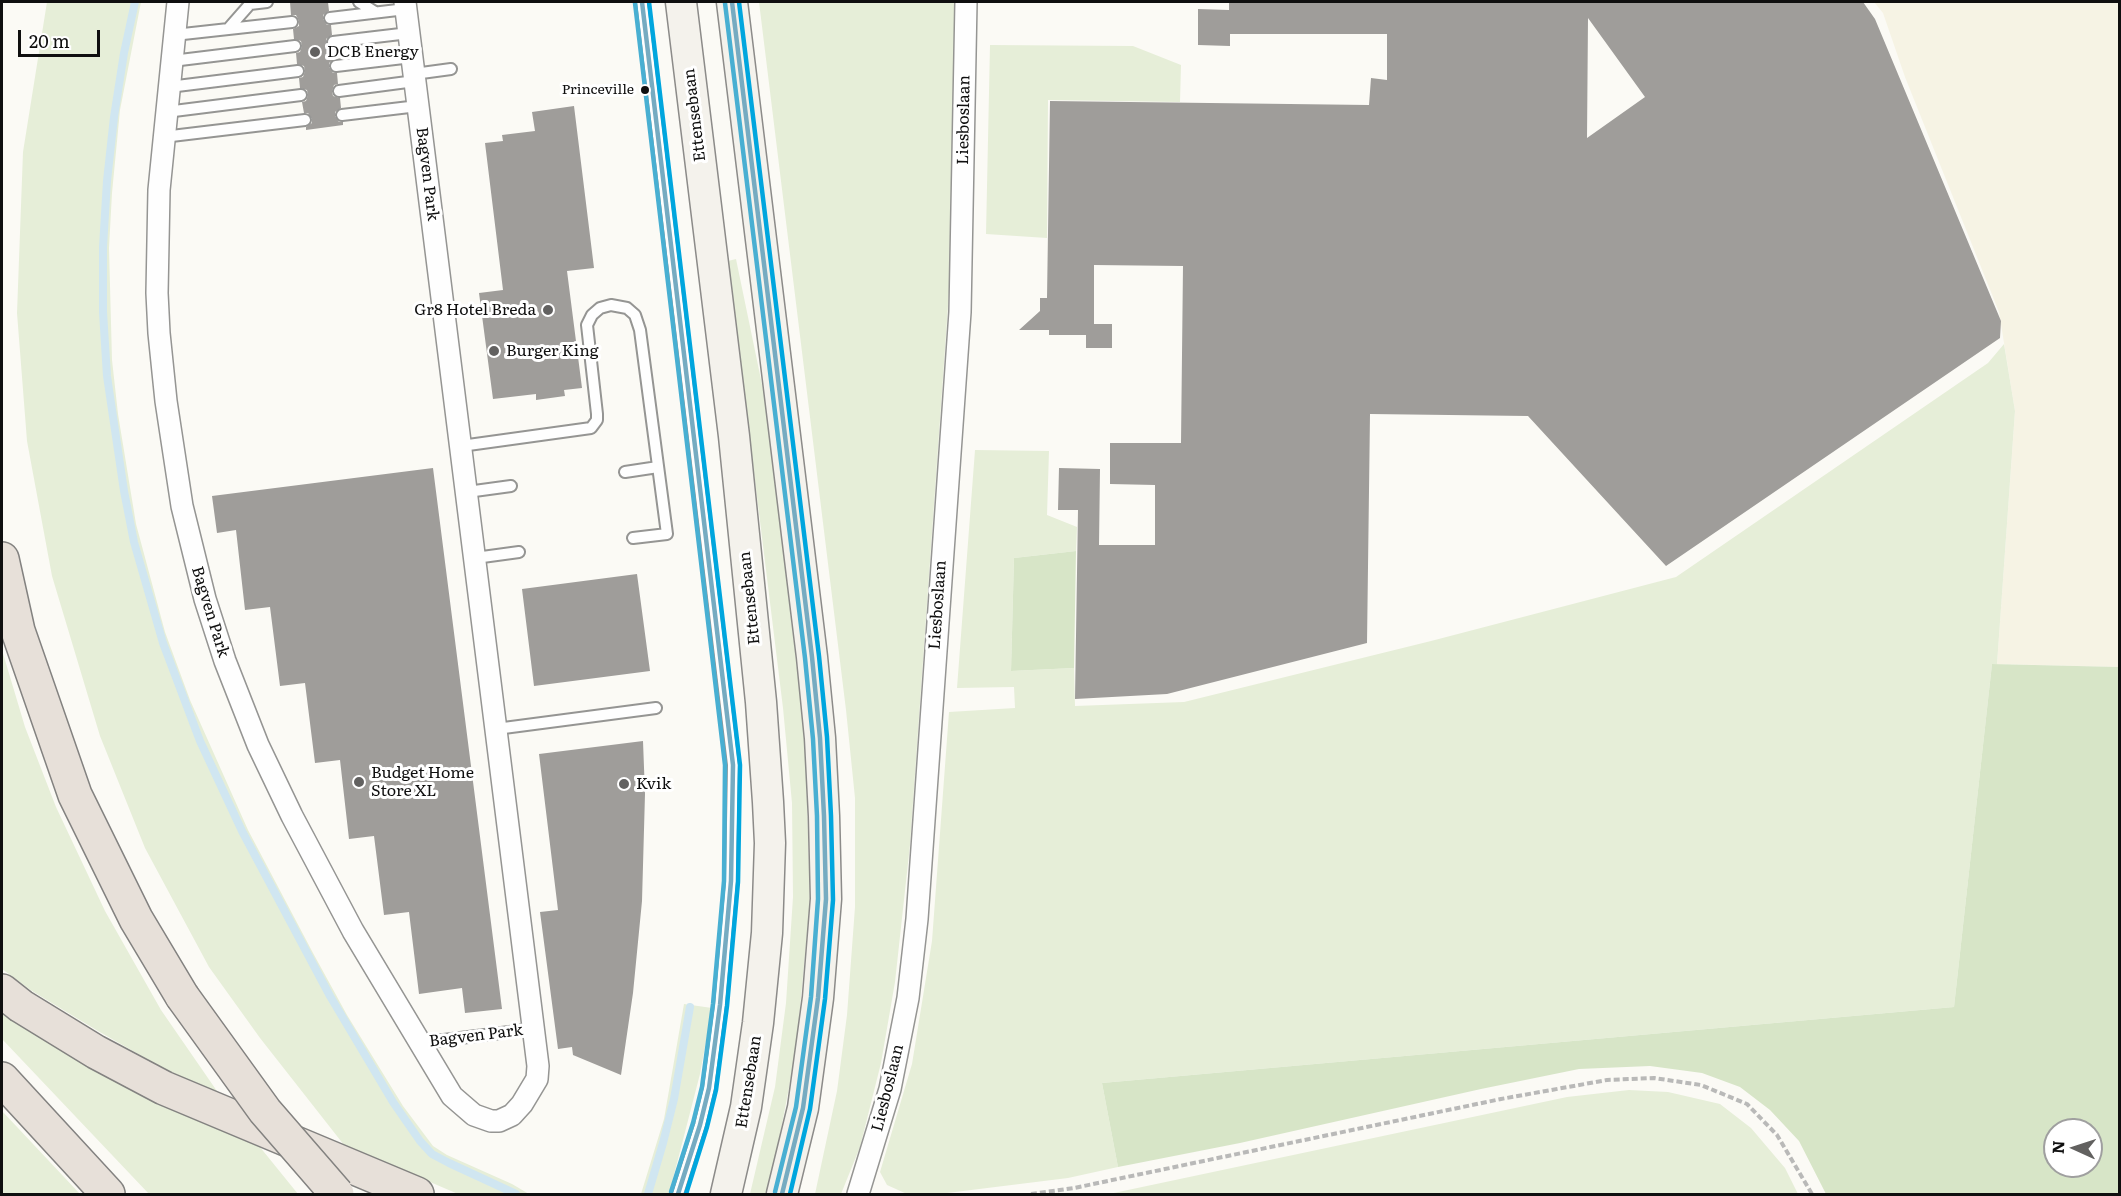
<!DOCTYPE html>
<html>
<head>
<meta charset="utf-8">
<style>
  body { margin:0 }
  #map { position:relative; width:2121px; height:1196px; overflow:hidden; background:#fbfaf5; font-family:Literata,serif }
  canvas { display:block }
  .frame { position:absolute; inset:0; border:3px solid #0f0f0f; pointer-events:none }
  .north { position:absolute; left:2043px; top:1118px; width:60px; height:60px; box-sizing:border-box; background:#fff; border:2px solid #9f9f9f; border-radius:50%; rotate:273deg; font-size:16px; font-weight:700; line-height:24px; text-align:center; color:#0f0f0f }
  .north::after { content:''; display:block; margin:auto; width:21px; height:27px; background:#626160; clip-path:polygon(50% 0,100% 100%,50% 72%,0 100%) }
  .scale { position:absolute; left:18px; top:30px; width:82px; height:27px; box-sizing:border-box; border:3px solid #0f0f0f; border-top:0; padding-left:8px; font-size:18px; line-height:21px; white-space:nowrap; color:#0f0f0f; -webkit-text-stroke:4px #fff; paint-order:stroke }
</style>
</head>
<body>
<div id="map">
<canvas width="2121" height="1196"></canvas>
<div class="frame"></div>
<div class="north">N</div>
<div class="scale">20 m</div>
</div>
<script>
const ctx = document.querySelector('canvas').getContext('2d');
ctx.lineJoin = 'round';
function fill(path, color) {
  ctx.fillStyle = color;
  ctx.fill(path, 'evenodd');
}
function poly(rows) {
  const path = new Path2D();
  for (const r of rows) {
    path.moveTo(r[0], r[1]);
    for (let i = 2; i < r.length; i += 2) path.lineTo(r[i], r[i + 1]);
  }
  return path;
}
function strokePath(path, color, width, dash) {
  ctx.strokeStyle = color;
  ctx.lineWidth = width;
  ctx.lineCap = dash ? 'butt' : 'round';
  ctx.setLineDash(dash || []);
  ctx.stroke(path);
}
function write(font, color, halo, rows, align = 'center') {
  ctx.font = font + ' Literata,serif';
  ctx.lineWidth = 6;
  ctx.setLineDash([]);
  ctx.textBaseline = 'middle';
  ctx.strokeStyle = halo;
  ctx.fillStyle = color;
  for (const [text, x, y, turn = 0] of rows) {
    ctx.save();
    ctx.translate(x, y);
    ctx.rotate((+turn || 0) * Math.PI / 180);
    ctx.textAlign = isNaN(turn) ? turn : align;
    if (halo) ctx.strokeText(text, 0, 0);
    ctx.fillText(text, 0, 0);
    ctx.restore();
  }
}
fill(poly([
  [1874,2,2119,2,2119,667,1997,664,2015,411,1999,312,1905,77,1883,13]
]), '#f6f3e4');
fill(poly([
  [47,2,141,2,120,110,112,193,109,248,112,360,118,414,136,524,165,632,190,700,248,830,313,953,347,1015,403,1106,433,1146,447,1155,512,1184,529,1194,458,1194,344,1145,260,1038,209,967,145,848,100,736,52,576,27,441,17,313,23,152],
  [759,2,955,2,950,278,910,845,895,982,881,1063,860,1147,841,1194,815,1194,837,1091,847,1015,855,907,855,798,846,710],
  [990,45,1133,46,1181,65,1180,102,1048,100,1047,238,986,234],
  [736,259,765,399,805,736,810,901,796,1051,772,1176,767,1194,750,1194,775,1087,786,1003,793,897,792,803,783,708,728,261],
  [2004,344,2015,411,1997,664,1992,664,1954,1007,1102,1083,1118,1167,1068,1178,939,1194,907,1194,887,1185,880,1172,912,1064,932,941,949,712,1015,708,1014,687,957,688,975,450,1049,451,1047,515,1077,527,1076,551,1014,558,1011,671,1074,668,1075,706,1184,702,1431,641,1676,577,1988,363],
  [2,650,25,727,56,807,105,911,161,1010,219,1094,161,1067,98,1031,32,991,2,969],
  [2,1001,251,1136,298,1194,149,1194,2,1039],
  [684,1004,712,1008,700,1074,669,1194,641,1194,664,1119],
  [1629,1090,1668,1092,1720,1104,1751,1128,1785,1168,1798,1194,1109,1194,1567,1097],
  [2,1111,80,1194,2,1194]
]), '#e6eed8');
fill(poly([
  [1076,551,1074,668,1011,671,1014,558],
  [1992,664,2119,667,2119,1194,1826,1194,1799,1141,1770,1110,1740,1087,1702,1073,1650,1066,1579,1069,1481,1089,1240,1143,1118,1167,1102,1083,1954,1007],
  [2055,1130,2091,1130,2091,1166,2055,1166]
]), '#d7e5c7');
strokePath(poly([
  [135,2,124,53,114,117,107,181,103,247,103,312,107,376,124,491,134,542,163,643,200,741,242,831,330,996,393,1102,420,1141,432,1154,449,1163,516,1194],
  [648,1194,663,1143,674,1099,690,1007]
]), '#d0e6f1', 8);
fill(poly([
  [290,2,328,2,329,11,323,15,323,19,327,25,331,25,332,35,326,39,326,43,330,49,334,49,335,59,329,63,329,67,333,73,337,73,338,84,334,85,332,91,333,96,340,98,341,108,335,112,335,116,339,122,343,122,343,125,306,130,306,127,312,123,312,119,308,113,304,113,302,102,306,101,308,95,307,90,300,88,299,78,303,77,305,71,304,66,297,64,296,53,300,52,302,46,301,41,294,39,293,29,299,26,299,21,296,15,291,15],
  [1229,2,1863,2,1875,19,2001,321,2000,338,1666,566,1528,416,1370,414,1367,643,1167,694,1075,699,1078,510,1058,510,1059,468,1100,469,1099,545,1155,545,1155,485,1110,484,1110,443,1181,443,1183,266,1094,265,1094,324,1112,324,1112,348,1086,348,1086,335,1049,335,1049,330,1019,330,1040,311,1040,298,1047,298,1050,101,1369,105,1371,78,1387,80,1387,34,1230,34,1230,46,1198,45,1198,9,1229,10],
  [1588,18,1645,97,1587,138],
  [574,106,594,268,567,271,582,388,564,390,565,396,536,400,536,394,493,399,479,293,503,290,485,143,503,141,502,135,535,131,532,112],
  [433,468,502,1009,465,1013,462,988,419,994,409,912,384,915,374,836,349,839,340,760,315,763,305,683,280,686,270,607,245,610,236,530,217,533,212,496],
  [637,574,650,671,534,686,522,589],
  [643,741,645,794,642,901,633,993,621,1075,573,1055,572,1047,558,1049,540,912,558,910,539,754]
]), '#9f9d9a');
const service = poly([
  [359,2,375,12],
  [642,2,733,765,731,881,720,1005,709,1088,700,1125,678,1194],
  [330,18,406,9],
  [228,29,250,4,267,2],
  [174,35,292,22],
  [333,42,409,33],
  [172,61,295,46],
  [336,66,412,57],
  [414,74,451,69],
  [169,87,298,71],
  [339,91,415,81],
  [166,112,301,95],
  [342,115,418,106],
  [163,137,305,120],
  [461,446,591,428,597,420,597,414,587,325,592,315,600,308,611,305,627,308,635,315,640,330,667,534,633,538],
  [625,472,658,467],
  [467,492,511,486],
  [475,558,519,552],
  [496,729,656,708],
  [419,1043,534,1029]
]);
const minor = poly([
  [178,2,159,190,157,293,159,333,166,401,182,506,205,599,225,661,258,745,292,816,353,931,452,1096,474,1115,491,1121,499,1121,512,1115,522,1104,537,1079,538,1066,405,2],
  [858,1194,890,1089,908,998,917,919,960,312,966,2]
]);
const secondary = poly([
  [681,2,734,436,761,702,768,802,770,843,767,933,758,1023,746,1107,726,1194],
  [732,2,812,657,820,738,824,816,826,899,818,998,803,1108,782,1194]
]);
const motorway = poly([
  [2,559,18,631,75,795,136,919,182,996],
  [2,991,21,1006,96,1052,164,1088,417,1194],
  [2,1079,108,1194]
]);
strokePath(service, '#959593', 14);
strokePath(minor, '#959593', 24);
strokePath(secondary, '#8c8b89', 33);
strokePath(motorway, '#838280', 36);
strokePath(poly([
  [1031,1194,1074,1188,1501,1099,1607,1080,1654,1078,1701,1085,1747,1104,1777,1135,1812,1194]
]), '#b9b9b8', 4, [6, 3]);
strokePath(service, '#fefefe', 10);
strokePath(minor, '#fefefe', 21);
strokePath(secondary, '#f4f2ec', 30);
strokePath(motorway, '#e7e0d9', 33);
const motorwayBridge = poly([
  [182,996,265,1111,337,1194]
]);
strokePath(motorwayBridge, '#838280', 36, []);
strokePath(motorwayBridge, '#e7e0d9', 33);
strokePath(poly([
  [642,2,733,765,731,881,720,1005,709,1088,700,1125,678,1194],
  [732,2,812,657,820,738,824,816,826,899,818,998,803,1108,782,1194]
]), '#76abc1', 4.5);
strokePath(poly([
  [635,3,725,765,724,881,713,1004,702,1087,693,1123,671,1192],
  [725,3,805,658,813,739,817,816,818,899,811,997,796,1107,775,1192]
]), '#48afd2', 4.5);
strokePath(poly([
  [649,2,740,765,738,882,727,1006,716,1090,707,1127,686,1194],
  [739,2,819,656,827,737,831,816,833,900,825,999,810,1109,790,1194]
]), '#00a6de', 4.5);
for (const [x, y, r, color] of [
  [315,52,6,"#626160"],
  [645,90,5,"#0f0f0f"],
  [548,310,6,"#626160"],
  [494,351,6,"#626160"],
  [359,782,6,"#626160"],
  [624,784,6,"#626160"]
]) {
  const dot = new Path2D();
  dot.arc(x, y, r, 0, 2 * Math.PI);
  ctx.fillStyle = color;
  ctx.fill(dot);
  strokePath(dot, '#fff', 2);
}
write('14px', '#0f0f0f', '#fff', [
  ["Princeville",634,90]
], 'right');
write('16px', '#0f0f0f', '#fff', [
  ["DCB Energy",327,52],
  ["Gr8 Hotel Breda",536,310,"right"],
  ["Burger King",506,351],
  ["Budget Home",371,773],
  ["Store XL",371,791],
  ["Kvik",636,784]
], 'left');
write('16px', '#0f0f0f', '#fff', [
  ["Ettensebaan",695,115,-97],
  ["Liesboslaan",964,120,-89],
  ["Bagven Park",427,174,83],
  ["Ettensebaan",750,598,-96],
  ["Liesboslaan",938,605,-86],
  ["Bagven Park",210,612,73],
  ["Bagven Park",476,1036,-7],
  ["Ettensebaan",749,1082,-81],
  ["Liesboslaan",888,1088,-76]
]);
</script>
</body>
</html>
